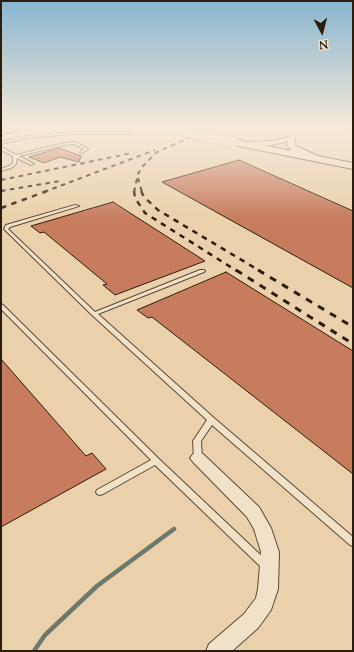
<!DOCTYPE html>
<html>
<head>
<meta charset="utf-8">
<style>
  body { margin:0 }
  #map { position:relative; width:354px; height:652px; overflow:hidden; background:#ead1ab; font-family:"Sorts Mill Goudy",serif }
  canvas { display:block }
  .frame { position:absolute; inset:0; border:2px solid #2d1d0d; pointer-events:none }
  .north { position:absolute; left:302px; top:12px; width:40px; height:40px; -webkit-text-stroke:3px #f1e1c8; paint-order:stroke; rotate:173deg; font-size:11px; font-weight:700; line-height:16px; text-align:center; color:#2d1d0d }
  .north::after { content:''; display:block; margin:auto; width:14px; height:18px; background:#2d1d0d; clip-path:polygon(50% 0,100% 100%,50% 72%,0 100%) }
</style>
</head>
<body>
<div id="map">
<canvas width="354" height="652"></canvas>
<div class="frame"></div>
<div class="north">N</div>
</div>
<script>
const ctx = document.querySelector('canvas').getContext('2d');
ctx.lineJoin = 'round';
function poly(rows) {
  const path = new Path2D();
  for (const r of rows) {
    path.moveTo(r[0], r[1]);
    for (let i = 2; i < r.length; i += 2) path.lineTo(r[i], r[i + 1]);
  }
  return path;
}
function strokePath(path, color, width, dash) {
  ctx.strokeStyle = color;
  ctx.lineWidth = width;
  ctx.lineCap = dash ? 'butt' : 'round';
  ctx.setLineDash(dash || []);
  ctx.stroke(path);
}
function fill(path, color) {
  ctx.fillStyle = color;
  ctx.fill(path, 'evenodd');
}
strokePath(poly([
  [34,651,45,635,97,586,174,529]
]), '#6d796c', 4.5);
const building = poly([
  [59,148,81,156,79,162,60,157,44,163,29,157,59,148],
  [239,160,353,211,353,288,162,182,239,160],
  [113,202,205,261,115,295,103,285,107,284,44,232,40,233,31,226,113,202],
  [226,272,353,351,353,474,152,317,148,318,137,310,226,272],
  [1,359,86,456,92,453,106,469,1,527,1,359]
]);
fill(building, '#c77c5d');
strokePath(building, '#2d1d0d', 1);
const service = poly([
  [345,128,353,129,353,131,346,129,345,128],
  [72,132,131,132,133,133,131,134,72,134,27,138,1,144,1,142,27,136,72,132],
  [75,142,88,149,82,153,80,152,84,149,74,144,64,145,19,156,34,164,31,165,17,158,16,164,11,168,1,171,1,169,9,166,13,163,13,156,1,150,1,147,16,155,64,143,75,142],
  [75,205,79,206,10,227,8,229,95,312,200,270,204,270,205,271,204,272,98,314,214,418,353,537,353,546,350,545,212,425,201,441,202,458,201,460,198,461,195,460,194,458,193,441,207,420,92,315,4,229,6,225,75,205],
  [1,304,3,305,159,459,269,563,271,566,269,569,266,570,263,569,155,465,103,494,100,495,97,494,96,492,97,490,151,460,1,309,1,304]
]);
const minor = poly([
  [292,136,295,138,295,145,298,147,318,156,318,160,312,160,292,151,287,145,288,141,272,145,243,146,239,144,243,142,272,141,292,136],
  [198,452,203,454,259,507,271,528,279,552,278,589,271,610,258,628,232,651,206,651,209,644,244,614,256,598,258,589,261,552,254,529,247,517,193,462,190,458,193,454,198,452]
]);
const tertiary = poly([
  [232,139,353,163,353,169,229,144,228,142,232,139]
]);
const primary = poly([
  [5,128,20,128,19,130,1,135,1,129,5,128]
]);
strokePath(service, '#5c4a34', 2);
strokePath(minor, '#5c4a34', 2);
strokePath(tertiary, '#5c4a34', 2);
strokePath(primary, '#2d1d0d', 2);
fill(service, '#f1e1c8');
fill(minor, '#f1e1c8');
fill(tertiary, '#f1e1c8');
fill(primary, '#e5b876');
strokePath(poly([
  [186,138,215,128],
  [138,178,142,192],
  [1,180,132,153],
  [1,191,60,181],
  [44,192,155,150],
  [134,192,138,174,143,166,157,152,191,137]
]), '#2d1d0d', 2, [4.5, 4.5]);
strokePath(poly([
  [1,191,3,191],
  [134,191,135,198,145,213,237,271],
  [141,191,144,197,158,210,260,271],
  [1,208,47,191]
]), '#2d1d0d', 2.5, [5.5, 5.5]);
strokePath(poly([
  [236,270,353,344],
  [258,270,353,327]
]), '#2d1d0d', 3, [7, 7]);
const tertiaryBridge = poly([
  [168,128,232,142]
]);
strokePath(tertiaryBridge, '#5c4a34', 10, []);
strokePath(tertiaryBridge, '#f1e1c8', 10);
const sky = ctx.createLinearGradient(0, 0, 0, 219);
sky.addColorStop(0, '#88b5d0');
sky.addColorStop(0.58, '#f6ead9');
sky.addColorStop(1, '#f6ead900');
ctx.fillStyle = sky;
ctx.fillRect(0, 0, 354, 219);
</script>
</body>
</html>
